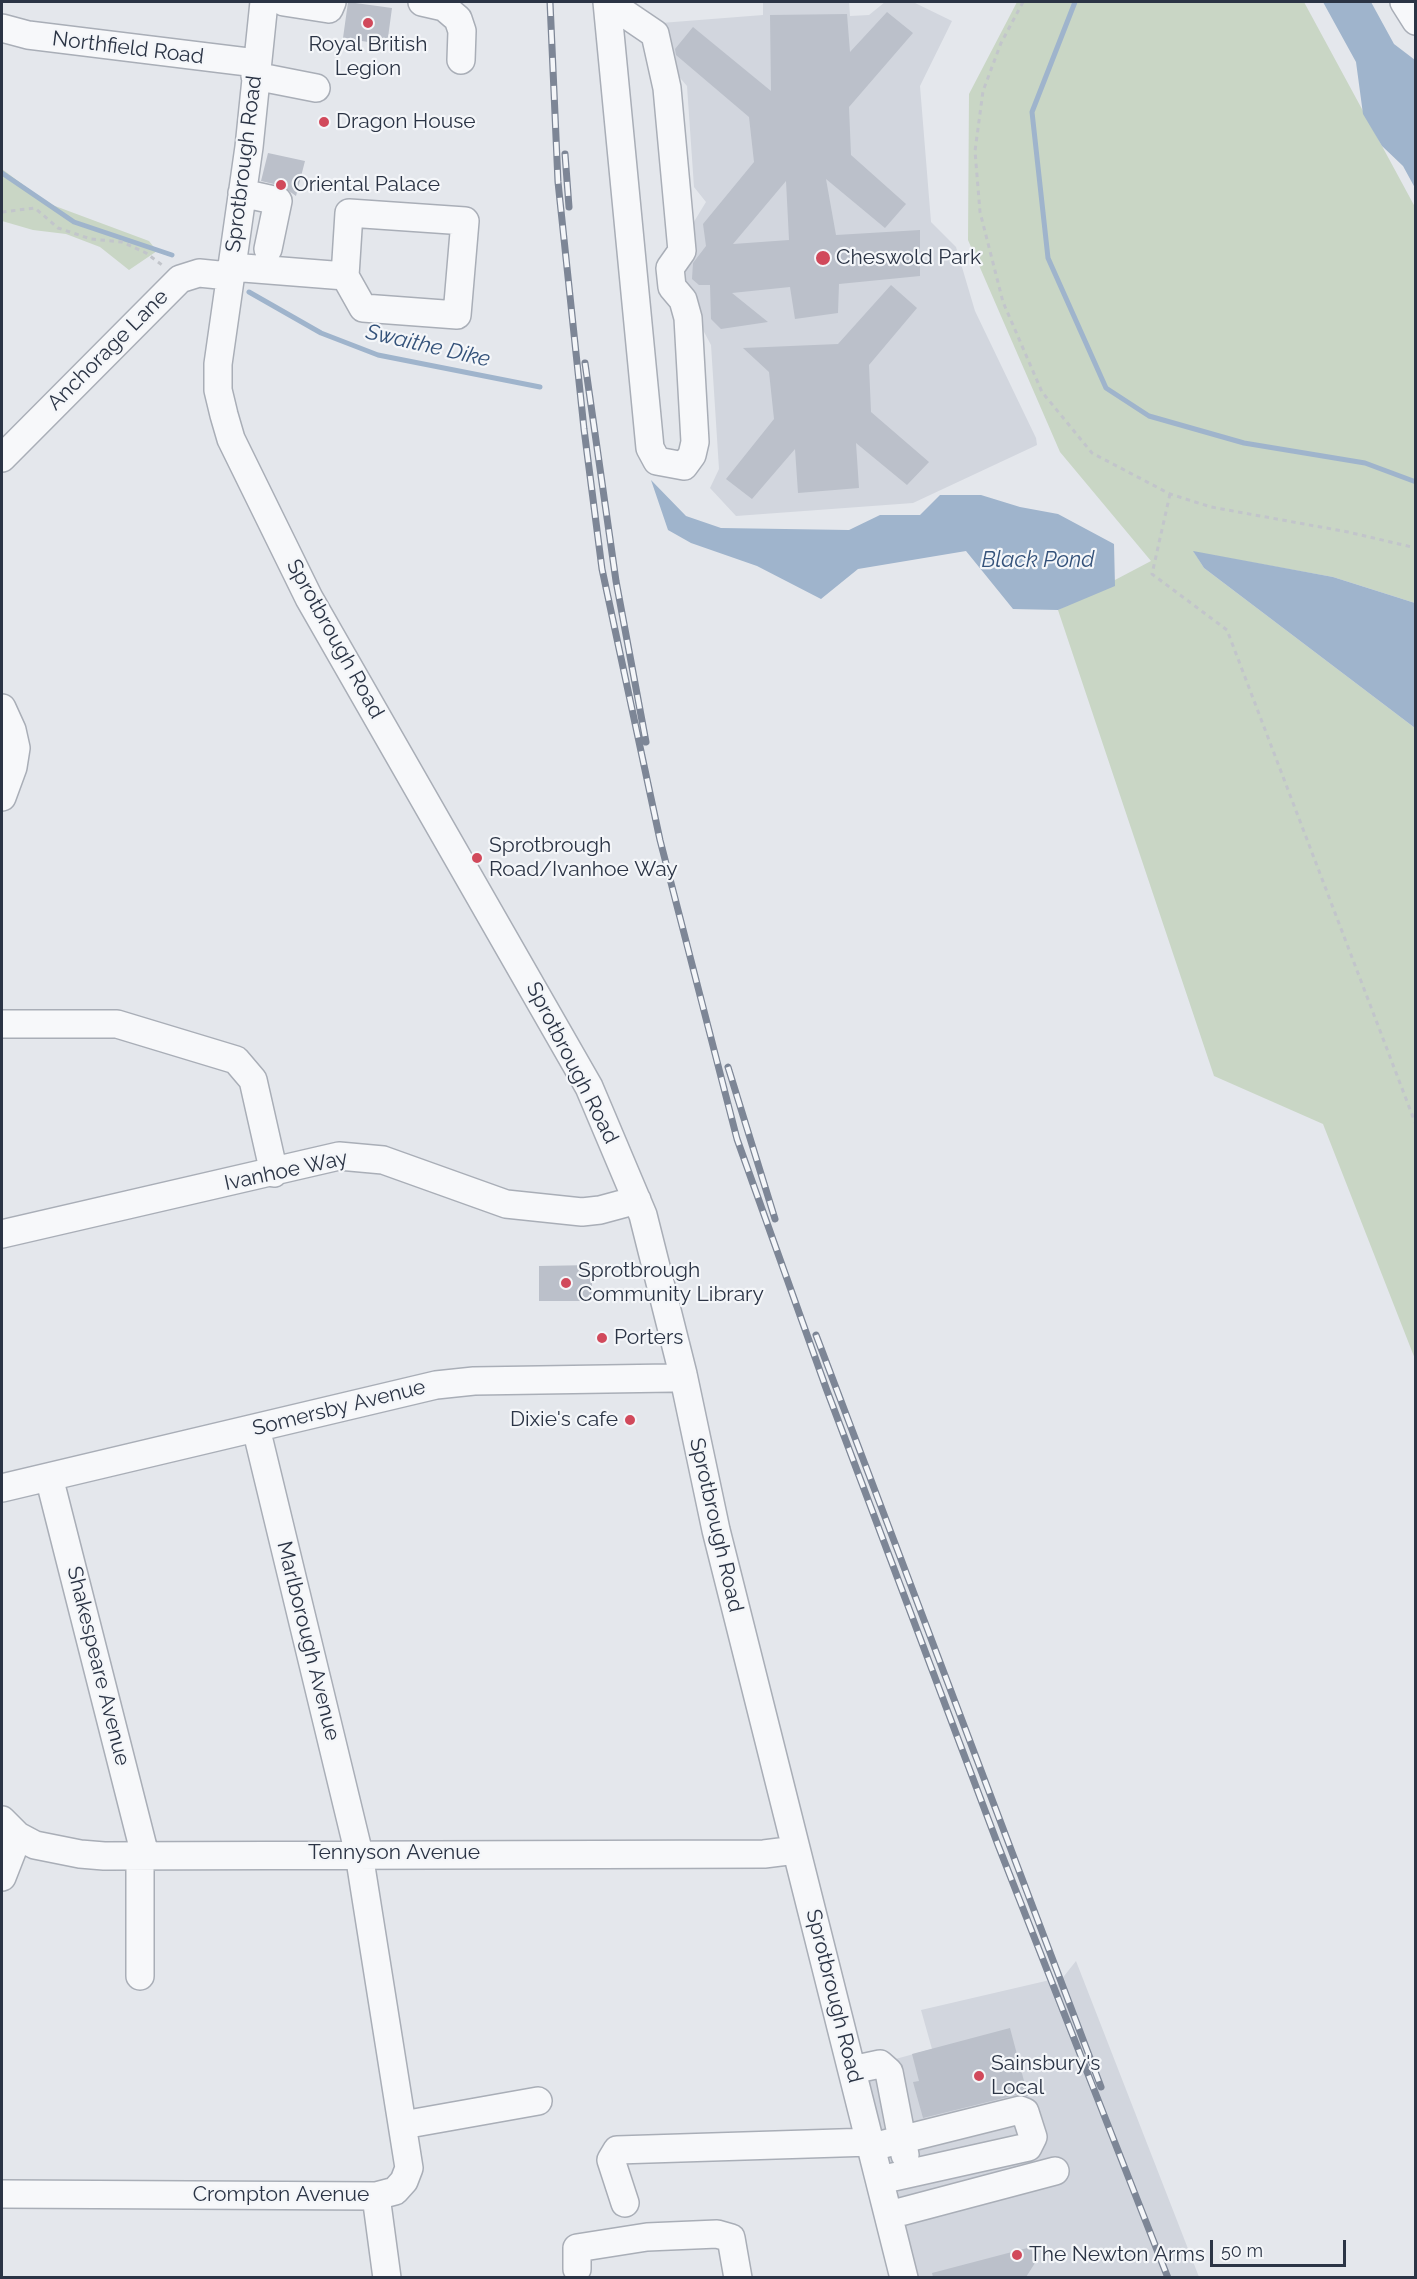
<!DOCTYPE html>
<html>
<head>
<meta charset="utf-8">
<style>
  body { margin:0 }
  #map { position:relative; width:1417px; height:2279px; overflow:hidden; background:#e4e7ec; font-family:Raleway,sans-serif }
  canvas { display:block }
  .frame { position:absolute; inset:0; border:3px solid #2b3445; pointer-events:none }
  .scale { position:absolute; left:1210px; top:2240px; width:136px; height:27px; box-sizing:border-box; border:3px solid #2b3445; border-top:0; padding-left:8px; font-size:18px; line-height:21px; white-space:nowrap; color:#2b3445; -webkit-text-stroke:4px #f4f6f9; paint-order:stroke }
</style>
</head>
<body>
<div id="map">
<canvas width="1417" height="2279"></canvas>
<div class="frame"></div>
<div class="scale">50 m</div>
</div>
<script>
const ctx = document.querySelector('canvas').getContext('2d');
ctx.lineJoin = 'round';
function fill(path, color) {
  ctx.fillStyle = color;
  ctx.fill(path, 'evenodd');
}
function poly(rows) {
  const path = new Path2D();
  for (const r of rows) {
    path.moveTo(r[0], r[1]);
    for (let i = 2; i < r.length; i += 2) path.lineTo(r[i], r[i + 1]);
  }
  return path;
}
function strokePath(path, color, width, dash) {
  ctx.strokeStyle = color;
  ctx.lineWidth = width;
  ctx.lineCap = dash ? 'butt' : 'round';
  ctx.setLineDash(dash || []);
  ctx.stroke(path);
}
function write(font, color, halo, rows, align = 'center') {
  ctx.font = font + ' Raleway,sans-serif';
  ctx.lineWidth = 4.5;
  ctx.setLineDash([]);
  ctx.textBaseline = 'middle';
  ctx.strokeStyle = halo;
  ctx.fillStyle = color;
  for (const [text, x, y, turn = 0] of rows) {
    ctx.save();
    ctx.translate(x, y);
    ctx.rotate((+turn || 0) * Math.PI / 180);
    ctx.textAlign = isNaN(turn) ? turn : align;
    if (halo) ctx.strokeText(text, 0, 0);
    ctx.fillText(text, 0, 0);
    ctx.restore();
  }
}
fill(poly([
  [763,2,849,2,850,16,869,15,885,2,913,2,952,21,920,86,931,222,956,247,975,311,1036,438,1037,445,913,503,736,516,710,488,719,469,711,345,680,287,692,225,706,202,694,187,687,86,663,58,661,23,763,15],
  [1076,1961,1199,2277,917,2277,862,2071,870,2066,932,2049,921,2010,1050,1980,1053,1990]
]), '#d2d6de');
fill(poly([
  [1017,2,1304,2,1415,207,1415,603,1333,577,1194,552,1204,568,1415,728,1415,1359,1323,1124,1214,1076,1058,610,1151,561,1060,452,968,240,969,94],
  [2,169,47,203,149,241,157,251,129,270,100,247,66,234,33,230,2,221]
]), '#c9d6c5');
fill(poly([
  [1323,2,1371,2,1394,44,1415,60,1415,188,1403,166,1382,146,1363,114,1356,62],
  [651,480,686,516,721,528,849,530,880,515,920,515,940,495,981,495,1020,507,1058,514,1114,544,1115,586,1058,610,1013,609,966,551,858,569,821,599,757,566,691,543,668,530],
  [1193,551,1333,577,1415,603,1415,728,1204,568]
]), '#9fb4cc');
strokePath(poly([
  [1075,2,1032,112,1048,258,1106,388,1149,416,1244,443,1365,463,1416,482],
  [2,173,74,222,172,255],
  [249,292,321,333,378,355,540,387]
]), '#9fb4cc', 5);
fill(poly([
  [348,2,392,8,387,45,343,38],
  [887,12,913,33,849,107,851,155,906,204,885,228,826,179,836,235,920,230,920,276,839,284,838,313,795,319,790,287,732,293,768,322,721,329,711,319,710,285,699,285,692,279,693,263,706,246,703,224,754,162,749,117,676,55,675,49,693,27,771,91,770,15,847,14,850,52],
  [786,181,789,240,733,244],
  [268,153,305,161,296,196,282,186,261,181],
  [891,285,917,308,869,365,871,412,929,462,907,485,856,443,859,488,798,493,795,449,752,499,726,479,774,419,769,372,743,348,838,344],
  [592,1265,592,1301,539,1301,539,1266],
  [1010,2028,1028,2096,1016,2095,923,2118,913,2082,919,2081,912,2054],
  [1031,2247,1035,2263,1026,2277,933,2277,932,2273]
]), '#bbc0ca');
const minor = poly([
  [264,2,249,147,218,364,218,390,224,415,231,439,309,598,589,1087,643,1215,683,1374,716,1530,904,2278],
  [284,2,329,9,332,2],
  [422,2,444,7,458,19,462,31,461,60],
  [607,2,650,448,657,461,684,466,692,455,695,442,688,318,683,300,672,287,670,268,682,251,667,88,655,34,608,2],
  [1404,2,1416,21],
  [2,28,28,35,256,63],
  [255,76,316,88],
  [242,193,278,201,268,249],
  [231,267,345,276,349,213,465,221,457,315,363,308,345,276],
  [2,458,180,279,199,273,229,276],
  [2,708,12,730,16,748,13,767,2,797],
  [2,1024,117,1024,236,1060,253,1080,274,1173],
  [2,1234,339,1156,383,1160,506,1204,582,1212,600,1210,637,1200],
  [49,1477,145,1855],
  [2,1488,436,1385,474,1381,672,1378,683,1374],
  [2,1820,18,1836,35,1845,80,1854,104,1856,764,1854,796,1850],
  [140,1855,140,1976],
  [2,1877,18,1836],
  [852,2070,880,2064,889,2072,905,2155],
  [403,2125,538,2101],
  [872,2147,1020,2110,1025,2112,1033,2137,1028,2147,880,2180],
  [2,2194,376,2196,395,2191,404,2181,409,2168,359,1854,256,1428],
  [376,2196,387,2278],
  [625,2203,611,2160,617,2150,871,2142],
  [889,2215,1055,2171],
  [577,2269,577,2248,647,2237,717,2234,731,2238,738,2278]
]);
strokePath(minor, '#a9aeb7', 30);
strokePath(poly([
  [1023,2,1001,43,983,91,975,151,980,212,1003,302,1042,392,1092,453,1170,494,1211,507,1348,532,1416,548],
  [2,212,35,208,58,228,91,239,122,242,146,253,162,265],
  [1170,494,1152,574,1227,630,1416,1125]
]), '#c2c5cb', 3, [4.5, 4.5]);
strokePath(minor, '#f7f8fa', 27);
const rail = poly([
  [550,2,558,182,584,429,602,569,660,840,737,1139,826,1388,998,1845,1168,2278],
  [565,154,569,207],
  [585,363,616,581,646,742],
  [728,1067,775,1219],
  [816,1335,1101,2087]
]);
strokePath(rail, '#7d8696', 7);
strokePath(rail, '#f4f6f9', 4.5, [14]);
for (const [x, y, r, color] of [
  [368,23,6,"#d1495b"],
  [324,122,6,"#d1495b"],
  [281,185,6,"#d1495b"],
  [823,258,8,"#d1495b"],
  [477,858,6,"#d1495b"],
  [566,1283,6,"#d1495b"],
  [602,1338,6,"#d1495b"],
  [630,1420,6,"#d1495b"],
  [979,2076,6,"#d1495b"],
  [1017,2255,6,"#d1495b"]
]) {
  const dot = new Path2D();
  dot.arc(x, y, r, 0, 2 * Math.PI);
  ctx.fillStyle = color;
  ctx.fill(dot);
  strokePath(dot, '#f4f6f9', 2);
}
write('21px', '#2b3445', '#f4f6f9', [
  ["Royal British",368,45,"center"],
  ["Legion",368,69,"center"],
  ["Dragon House",336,122],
  ["Oriental Palace",293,185],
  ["Cheswold Park",836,258],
  ["Sprotbrough",489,846],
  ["Road/Ivanhoe Way",489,870],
  ["Sprotbrough",578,1271],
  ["Community Library",578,1295],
  ["Porters",614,1338],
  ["Dixie's cafe",618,1420,"right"],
  ["Sainsbury's",991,2064],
  ["Local",991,2088],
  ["The Newton Arms",1029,2255]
], 'left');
write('21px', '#2b3445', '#f4f6f9', [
  ["Northfield Road",128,48,7],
  ["Sprotbrough Road",244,164,-83],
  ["Anchorage Lane",108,350,-45],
  ["Sprotbrough Road",335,639,61],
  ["Sprotbrough Road",572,1063,63],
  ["Ivanhoe Way",286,1171,-12],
  ["Somersby Avenue",339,1408,-14],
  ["Sprotbrough Road",716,1525,77],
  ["Marlborough Avenue",308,1641,76],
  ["Shakespeare Avenue",98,1666,76],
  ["Tennyson Avenue",394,1853],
  ["Sprotbrough Road",834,1996,76],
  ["Crompton Avenue",281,2195]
]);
write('italic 22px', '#34527a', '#f4f6f9', [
  ["Swaithe Dike",428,346,13],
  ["Black Pond",1038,560]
]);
</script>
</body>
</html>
